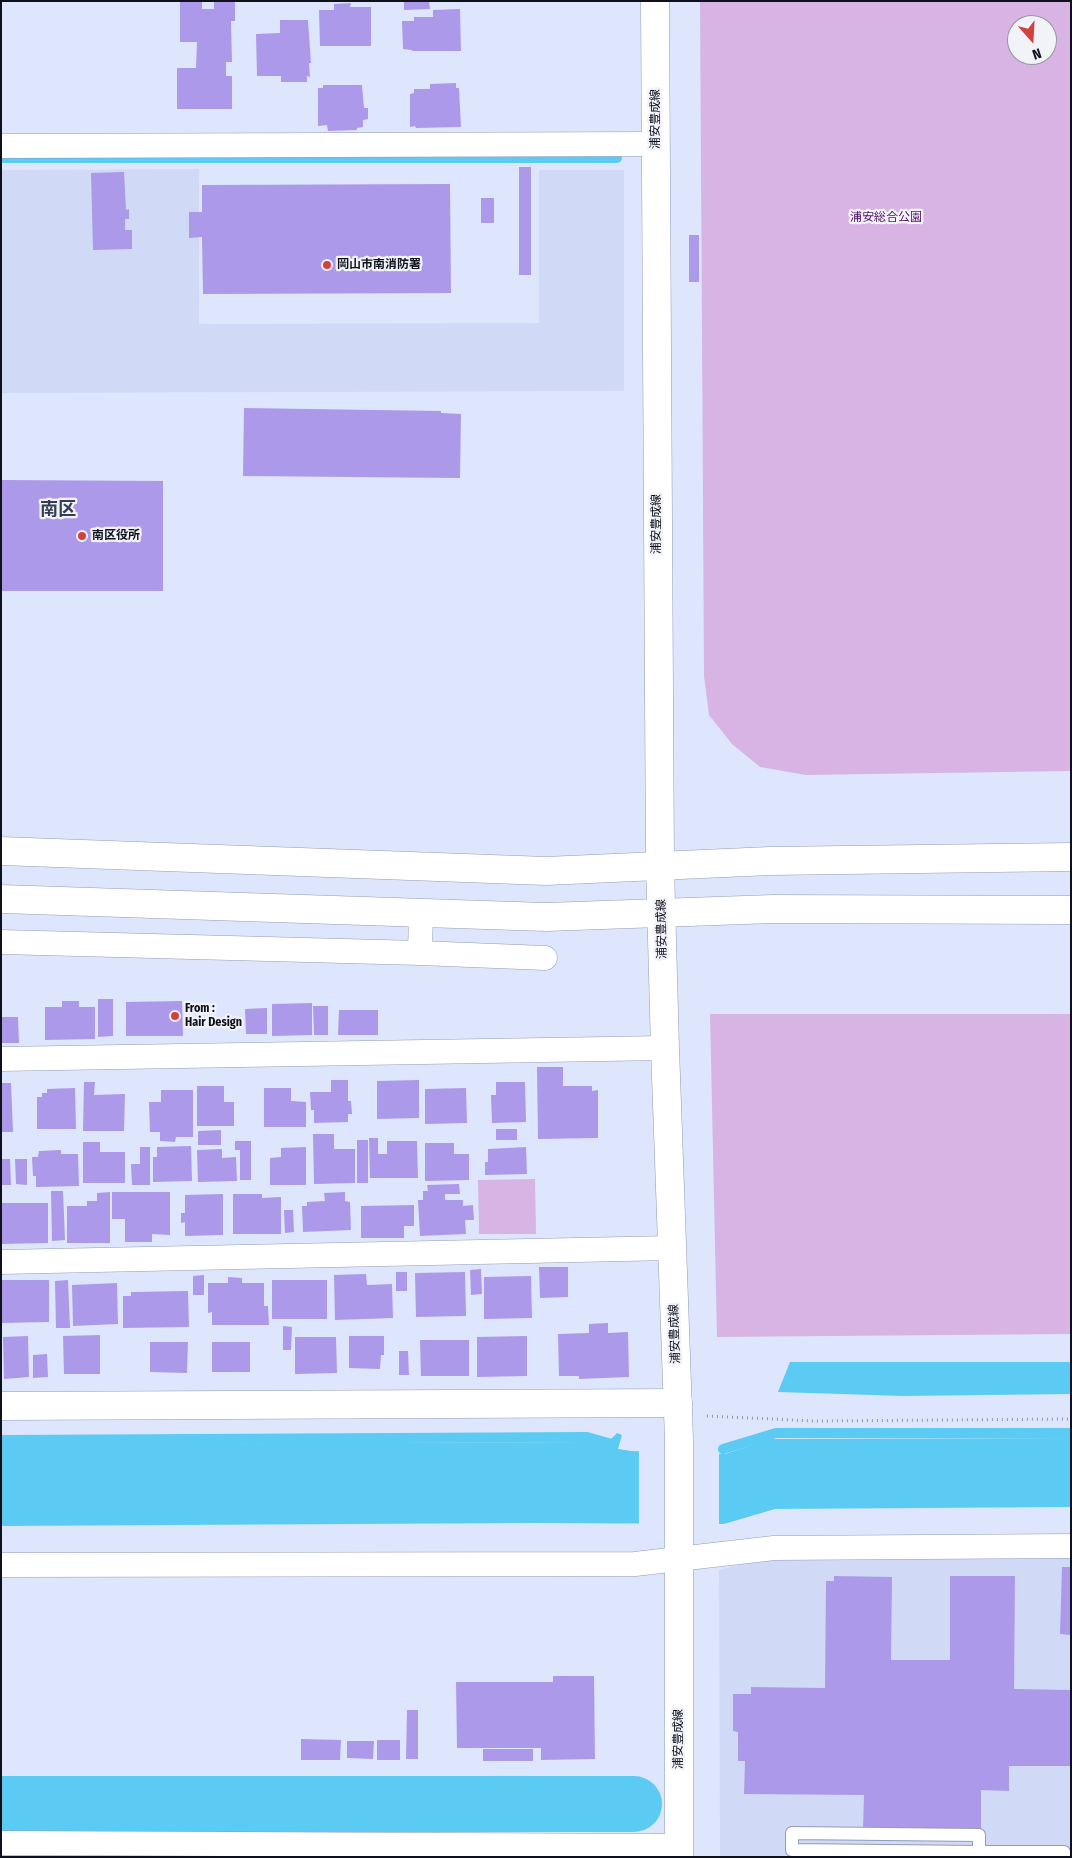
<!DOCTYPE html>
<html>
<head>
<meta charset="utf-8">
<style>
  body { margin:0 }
  #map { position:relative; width:1072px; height:1858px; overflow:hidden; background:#dee6fe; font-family:"Fira Sans Condensed",sans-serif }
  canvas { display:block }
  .frame { position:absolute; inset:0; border:2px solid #0e111b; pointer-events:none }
  .north { position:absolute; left:1007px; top:15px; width:50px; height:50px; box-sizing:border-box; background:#f1f3f9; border:1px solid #9699a0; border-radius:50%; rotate:161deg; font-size:14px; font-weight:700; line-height:20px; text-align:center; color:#0e111b }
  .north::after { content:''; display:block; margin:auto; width:18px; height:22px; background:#d1423d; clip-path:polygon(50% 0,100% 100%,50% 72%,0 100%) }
</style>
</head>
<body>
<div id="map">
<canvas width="1072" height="1858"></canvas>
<div class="frame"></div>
<div class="north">N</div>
</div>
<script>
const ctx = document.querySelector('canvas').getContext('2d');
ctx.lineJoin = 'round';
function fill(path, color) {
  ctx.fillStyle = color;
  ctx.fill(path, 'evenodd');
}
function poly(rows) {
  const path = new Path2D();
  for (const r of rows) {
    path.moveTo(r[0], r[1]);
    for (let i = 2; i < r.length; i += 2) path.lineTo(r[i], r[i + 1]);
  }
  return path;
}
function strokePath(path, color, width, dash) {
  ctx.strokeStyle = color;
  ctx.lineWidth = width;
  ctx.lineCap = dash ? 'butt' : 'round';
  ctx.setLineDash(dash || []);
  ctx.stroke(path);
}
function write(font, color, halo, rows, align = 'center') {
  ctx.font = font + ' "Fira Sans Condensed","Noto Sans JP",sans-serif';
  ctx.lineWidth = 4.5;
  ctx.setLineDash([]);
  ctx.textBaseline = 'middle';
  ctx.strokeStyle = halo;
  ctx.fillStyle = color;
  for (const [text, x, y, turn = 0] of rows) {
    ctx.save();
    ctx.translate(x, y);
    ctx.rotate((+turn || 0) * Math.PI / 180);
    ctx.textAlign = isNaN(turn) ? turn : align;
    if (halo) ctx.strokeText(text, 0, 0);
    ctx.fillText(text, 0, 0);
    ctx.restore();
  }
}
fill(poly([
  [199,169,199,324,539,323,539,170,624,170,624,391,1,393,1,170],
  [1071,1555,1071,1857,720,1857,719,1570,772,1556]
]), '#d0daf7');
fill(poly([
  [700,1,1071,1,1071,771,806,775,760,767,732,744,709,715,704,676],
  [1017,25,1047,25,1047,55,1017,55],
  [710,1014,1071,1014,1071,1334,717,1337],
  [535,1179,536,1234,479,1234,478,1180]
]), '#d8b4e4');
fill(poly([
  [790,1362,1071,1362,1071,1394,903,1396,778,1392],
  [617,1433,622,1435,618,1449,631,1451,725,1454,770,1439,1071,1438,1071,1507,775,1509,724,1524,531,1523,1,1526,1,1444,591,1442,605,1445]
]), '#5ccbf3');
fill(poly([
  [639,1449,719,1451,719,1527,639,1527]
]), '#dee6fe');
strokePath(poly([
  [1,158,617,158],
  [1,1440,587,1437,612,1444],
  [723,1449,776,1433,1071,1433],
  [239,1804,240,1829]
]), '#5ccbf3', 10);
strokePath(poly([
  [1,1804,634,1804]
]), '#5ccbf3', 56);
fill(poly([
  [180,1,202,1,202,9,214,9,214,2,235,2,235,21,231,21,232,62,226,62,226,76,232,76,232,109,177,109,177,68,196,68,197,42,180,42],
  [404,1,429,1,430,9,404,10],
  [351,3,350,7,371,7,371,46,320,46,319,10,334,10,334,4],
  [460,9,461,51,412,51,412,50,403,49,402,21,414,21,414,17,433,17,433,10],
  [280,20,308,20,311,63,309,63,310,77,307,76,307,82,281,82,281,76,257,76,256,34,280,33],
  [456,83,456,88,459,88,461,127,416,128,415,126,410,127,410,94,414,93,414,89,430,89,430,84],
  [323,85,362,85,364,108,368,108,368,119,363,120,363,127,357,128,357,130,328,131,327,125,318,126,318,88,323,88],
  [519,167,531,167,531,275,519,275],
  [124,172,126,210,129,209,129,219,125,219,125,230,132,230,132,249,93,250,91,173],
  [450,184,451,293,203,294,202,237,189,238,189,212,202,212,202,185],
  [481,198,494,198,494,223,481,223],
  [689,235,699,235,699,282,689,282],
  [244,408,441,411,441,413,461,414,460,478,243,476],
  [1,480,163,481,163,591,1,591],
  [98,999,113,999,113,1036,98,1037],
  [62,1001,79,1001,79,1007,95,1007,95,1039,45,1040,45,1007,62,1007],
  [182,1001,183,1036,126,1036,126,1002],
  [312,1003,312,1035,272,1036,272,1004],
  [313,1006,328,1006,328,1035,314,1035],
  [267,1008,267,1034,246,1034,245,1009],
  [339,1010,378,1010,378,1035,338,1035],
  [1,1017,18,1017,19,1043,1,1043],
  [537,1067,563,1067,563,1086,592,1086,592,1091,598,1090,598,1138,538,1139],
  [331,1080,348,1080,348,1101,351,1101,352,1114,348,1114,348,1122,314,1123,314,1110,311,1110,310,1092,331,1092],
  [419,1080,419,1118,377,1119,377,1081],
  [84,1082,95,1082,94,1095,125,1094,124,1131,83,1131],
  [496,1082,525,1082,526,1122,492,1123,491,1095,496,1095],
  [1,1083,11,1083,13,1132,1,1132],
  [197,1086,224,1086,224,1102,234,1102,234,1126,197,1126],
  [75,1088,76,1129,37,1129,37,1097,42,1097,42,1093,47,1093,47,1089],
  [264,1088,291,1088,291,1101,306,1102,306,1127,264,1127],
  [466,1088,467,1123,425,1124,425,1089],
  [161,1090,193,1090,193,1137,176,1137,175,1142,160,1141,160,1132,150,1132,149,1102,161,1102],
  [496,1129,517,1129,517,1140,496,1140],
  [221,1130,221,1145,198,1145,198,1131],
  [313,1134,334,1134,334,1149,355,1149,355,1183,314,1184],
  [369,1138,378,1138,378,1154,387,1154,387,1141,417,1141,418,1178,370,1178],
  [357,1140,368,1140,368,1183,357,1183],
  [235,1141,251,1141,251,1180,240,1180,240,1150,235,1150],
  [83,1142,100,1142,100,1152,125,1152,125,1183,83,1183],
  [425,1143,454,1143,454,1154,469,1154,469,1180,425,1181],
  [191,1146,192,1181,153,1182,153,1157,157,1157,157,1147],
  [140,1147,150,1147,150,1185,132,1185,131,1164,140,1164],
  [306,1147,306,1185,270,1185,270,1158,281,1157,281,1148],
  [526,1147,527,1174,485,1175,485,1162,488,1162,488,1149],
  [222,1149,222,1158,236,1157,237,1181,198,1182,197,1150],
  [61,1150,61,1154,78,1154,79,1186,36,1187,36,1176,33,1176,32,1157,38,1157,39,1151],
  [1,1159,10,1159,11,1185,1,1185],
  [15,1159,27,1159,27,1185,16,1184],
  [459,1184,460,1194,445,1194,445,1200,463,1200,463,1206,473,1205,474,1220,465,1220,466,1234,420,1236,418,1200,423,1200,423,1191,428,1191,427,1185],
  [51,1191,63,1191,65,1240,52,1241],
  [110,1192,110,1243,67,1243,67,1206,87,1206,87,1201,97,1201,97,1193],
  [112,1192,170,1192,170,1235,152,1234,152,1242,125,1242,125,1219,112,1219],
  [345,1192,345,1201,350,1202,351,1230,303,1232,302,1206,307,1206,307,1202,325,1201,324,1193],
  [223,1194,223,1235,185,1236,185,1222,181,1223,181,1213,185,1213,185,1195],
  [233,1194,262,1194,262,1198,281,1197,281,1234,233,1234],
  [1,1203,48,1203,48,1243,1,1244],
  [414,1205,414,1226,404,1226,404,1238,361,1238,361,1206],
  [284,1210,293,1210,294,1232,285,1233],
  [539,1267,568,1267,568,1297,540,1298],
  [481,1269,482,1294,471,1295,470,1270],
  [396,1272,407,1272,407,1291,396,1291],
  [465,1272,466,1316,416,1317,415,1273],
  [366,1274,367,1285,392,1284,393,1318,335,1320,334,1275],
  [204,1275,204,1295,193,1295,193,1276],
  [531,1276,532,1318,484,1319,484,1277],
  [228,1277,242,1278,242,1283,264,1283,264,1306,268,1306,269,1325,212,1325,212,1312,208,1313,208,1283,228,1283],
  [1,1280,49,1280,49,1322,1,1323],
  [68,1280,70,1328,56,1328,55,1281],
  [272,1280,327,1280,327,1319,272,1319],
  [117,1283,118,1324,73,1326,72,1285],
  [188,1291,189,1327,123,1328,123,1296,131,1296,131,1292],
  [608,1323,608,1333,628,1332,629,1377,579,1379,579,1376,559,1376,558,1334,589,1333,589,1324],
  [283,1326,292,1327,291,1350,283,1350],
  [100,1335,100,1374,64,1374,63,1336],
  [28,1336,29,1377,4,1379,3,1337],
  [349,1336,384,1336,384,1355,381,1355,380,1369,349,1368],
  [527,1336,527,1376,477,1377,477,1337],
  [295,1337,336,1337,337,1373,295,1374],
  [420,1340,469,1340,469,1376,421,1376],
  [150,1342,188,1342,187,1373,150,1372],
  [212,1342,250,1342,250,1372,212,1372],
  [399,1351,408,1351,409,1375,399,1375],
  [47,1354,48,1377,33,1378,33,1355],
  [1062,1567,1071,1567,1071,1635,1060,1634],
  [834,1576,892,1577,891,1660,950,1660,950,1576,1015,1576,1014,1689,1071,1690,1071,1766,1009,1766,1009,1791,981,1790,981,1831,863,1829,864,1795,744,1794,745,1761,738,1761,738,1732,733,1731,733,1694,751,1694,751,1687,825,1688,826,1581,834,1581],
  [553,1676,594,1676,595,1759,541,1760,541,1748,457,1748,456,1682,553,1682],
  [407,1710,418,1710,418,1759,406,1759],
  [301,1739,341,1740,340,1760,301,1760],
  [377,1740,400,1740,400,1760,377,1760],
  [347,1741,374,1741,373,1759,347,1758],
  [483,1749,533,1749,533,1761,483,1761]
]), '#ac99e9');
const service = poly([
  [792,1833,979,1835,979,1852,792,1850,792,1833],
  [979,1857,979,1852,1064,1852,1064,1857]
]);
const minor = poly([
  [1,146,656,144],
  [1,942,420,953,545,958],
  [420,953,421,913],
  [1,1059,665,1048],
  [1,1262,672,1248],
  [1,1565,635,1564,774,1548,1071,1546],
  [1,1843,679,1846]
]);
const tertiary = poly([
  [1,851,546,871,770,861,1071,857],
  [1,899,546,917,773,909,1071,910],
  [1,1406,678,1403]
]);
const secondary = poly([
  [655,1,660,866,665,1048,679,1440,679,1857]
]);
strokePath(service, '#929bb7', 14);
strokePath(minor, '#929bb7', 25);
strokePath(tertiary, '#929bb7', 29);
strokePath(secondary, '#929bb7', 29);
strokePath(poly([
  [707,1416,815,1421,1071,1419]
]), '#9197aa', 3, [1, 4]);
strokePath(service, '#fff', 12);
strokePath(minor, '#fff', 24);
strokePath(tertiary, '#fff', 28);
strokePath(secondary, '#fff', 28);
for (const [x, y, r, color] of [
  [327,265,5,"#d1423d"],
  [82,536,5,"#d1423d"],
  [175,1016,5,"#d1423d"]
]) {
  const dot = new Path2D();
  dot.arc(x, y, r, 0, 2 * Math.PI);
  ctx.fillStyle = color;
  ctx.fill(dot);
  strokePath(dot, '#f1f3f9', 2);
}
write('12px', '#0e111b', '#f1f3f9', [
  ["浦安豊成線",656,119,-90],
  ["浦安豊成線",657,524,-90],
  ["浦安豊成線",662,929,-91],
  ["浦安豊成線",675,1334,-92],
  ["浦安豊成線",679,1739,-90]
]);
write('12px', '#541067', '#f1f3f9', [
  ["浦安総合公園",886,218]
]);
write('bold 12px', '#0e111b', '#f1f3f9', [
  ["岡山市南消防署",337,265],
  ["南区役所",92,536],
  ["From :",185,1009],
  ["Hair Design",185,1023]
], 'left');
write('bold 18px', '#353d54', '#f1f3f9', [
  ["南区",58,510]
]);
</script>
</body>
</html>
